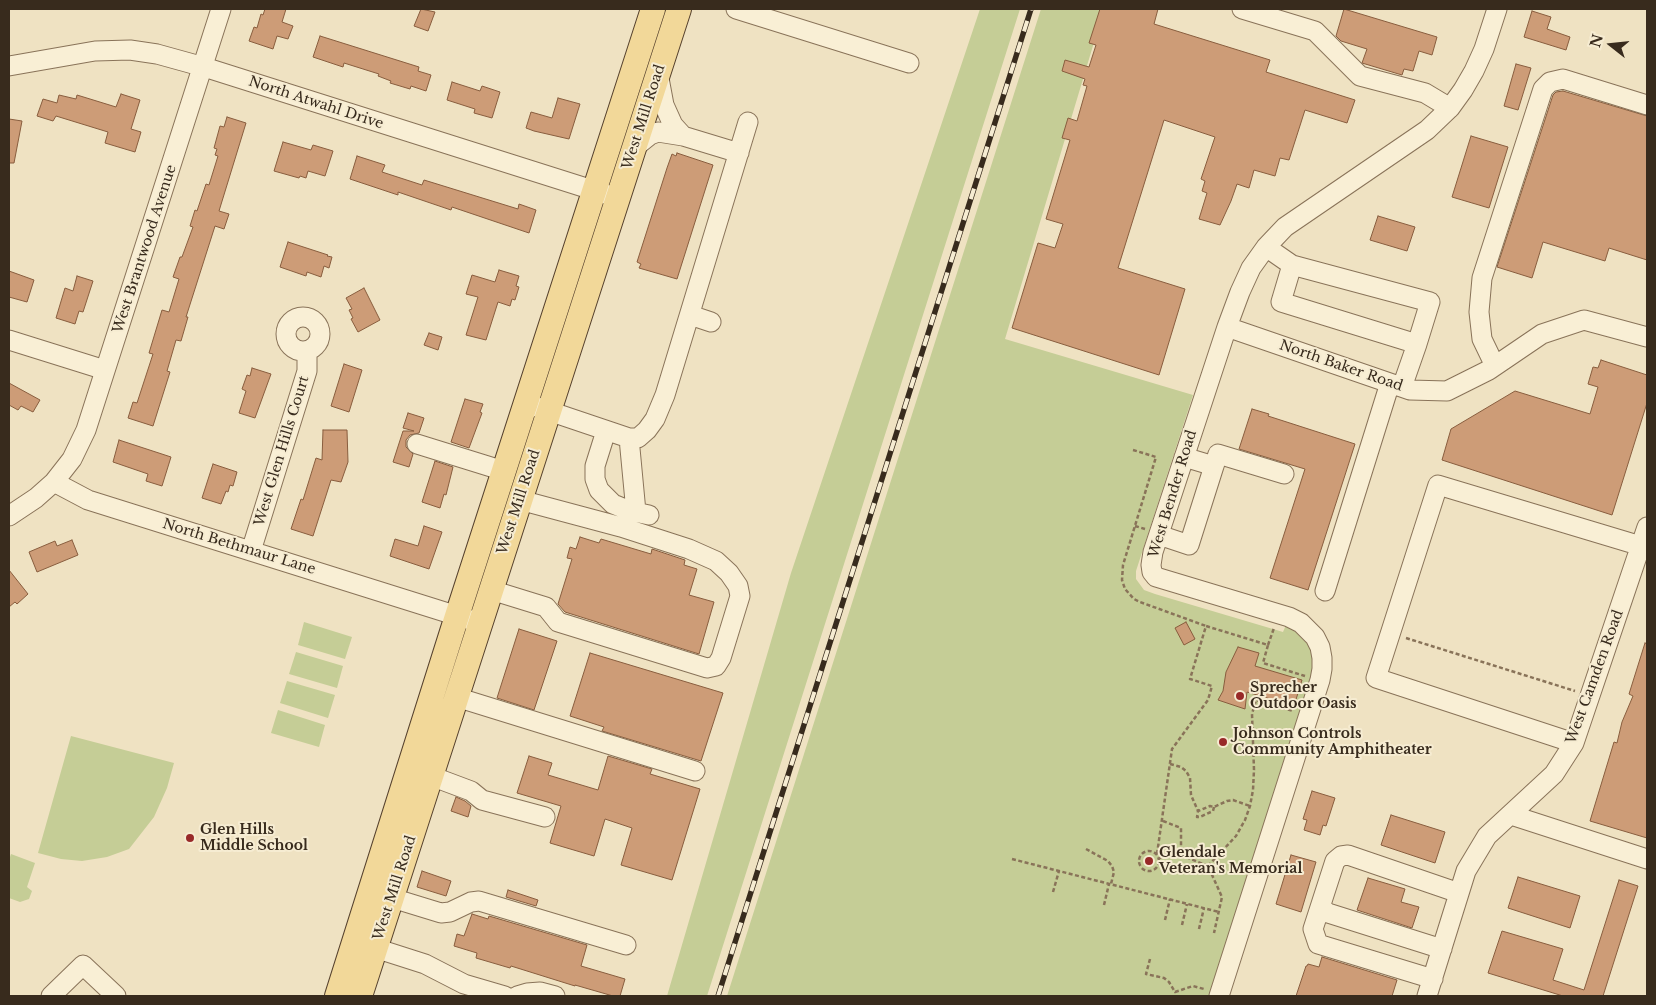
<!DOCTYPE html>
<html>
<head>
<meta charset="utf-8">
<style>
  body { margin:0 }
  #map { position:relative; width:1656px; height:1005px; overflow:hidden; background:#efe2c2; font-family:"Libre Baskerville",serif }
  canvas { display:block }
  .frame { position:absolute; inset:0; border:10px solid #382b1d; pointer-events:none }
  .north { position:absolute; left:1586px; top:20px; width:50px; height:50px; -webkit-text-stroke:4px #f6ecd2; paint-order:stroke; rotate:286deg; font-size:14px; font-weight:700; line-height:20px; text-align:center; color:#382b1d }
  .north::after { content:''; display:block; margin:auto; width:18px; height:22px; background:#382b1d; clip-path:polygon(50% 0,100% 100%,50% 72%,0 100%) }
</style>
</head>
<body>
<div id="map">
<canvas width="1656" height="1005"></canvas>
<div class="frame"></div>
<div class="north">N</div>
</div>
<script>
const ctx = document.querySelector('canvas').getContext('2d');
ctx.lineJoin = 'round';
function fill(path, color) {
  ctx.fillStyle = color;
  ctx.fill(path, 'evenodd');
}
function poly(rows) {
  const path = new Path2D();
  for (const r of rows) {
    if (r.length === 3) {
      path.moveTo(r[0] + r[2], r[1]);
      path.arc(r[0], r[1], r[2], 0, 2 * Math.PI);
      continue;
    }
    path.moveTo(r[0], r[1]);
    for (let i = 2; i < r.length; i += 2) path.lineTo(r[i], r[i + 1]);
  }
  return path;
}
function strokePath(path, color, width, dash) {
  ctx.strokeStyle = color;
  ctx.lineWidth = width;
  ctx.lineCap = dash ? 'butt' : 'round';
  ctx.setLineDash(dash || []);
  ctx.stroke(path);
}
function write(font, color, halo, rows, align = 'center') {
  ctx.font = font + ' "Libre Baskerville",serif';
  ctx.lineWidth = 4;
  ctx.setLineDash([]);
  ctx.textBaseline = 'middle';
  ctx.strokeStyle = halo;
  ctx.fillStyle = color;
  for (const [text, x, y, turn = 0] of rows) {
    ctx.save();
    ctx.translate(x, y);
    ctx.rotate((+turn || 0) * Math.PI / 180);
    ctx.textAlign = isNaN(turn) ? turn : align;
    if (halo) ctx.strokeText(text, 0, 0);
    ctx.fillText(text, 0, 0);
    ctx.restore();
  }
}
fill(poly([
  [980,9,1020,9,707,996,667,996,791,573],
  [1041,9,1104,9,1005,339,1193,395,1136,571,1136,579,1144,590,1155,594,1283,632,1286,625,1305,638,1313,655,1312,672,1210,996,727,996],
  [304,622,352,637,345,659,298,645],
  [296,652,343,666,337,688,289,674],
  [287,681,335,695,328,718,280,703],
  [278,710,325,725,319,747,271,733],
  [71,736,174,763,167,788,154,817,129,849,107,857,82,861,61,859,38,853],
  [11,854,35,863,27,887,32,891,29,899,20,902,9,898,9,860]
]), '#c5cd96');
const building = poly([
  [265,9,286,9,282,22,293,26,288,39,277,36,273,49,249,41,254,27,257,28,261,14,263,15,265,9],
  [421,9,435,12,428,31,414,26,421,9],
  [1100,9,1158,9,1154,24,1270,60,1266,72,1355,100,1347,123,1305,110,1289,160,1280,158,1275,176,1254,170,1249,188,1237,184,1231,201,1220,225,1199,219,1207,193,1202,191,1205,181,1201,179,1215,137,1164,120,1118,268,1185,289,1159,375,1012,328,1038,243,1055,248,1063,224,1046,219,1070,140,1062,138,1068,118,1077,121,1087,86,1083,85,1085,79,1062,71,1065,60,1089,67,1096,45,1089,43,1100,9],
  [1344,9,1437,37,1432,55,1419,51,1413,71,1404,69,1402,75,1362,63,1367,49,1341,41,1336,36,1344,9],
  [1532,11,1551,17,1547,29,1570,37,1566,50,1524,37,1532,11],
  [320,36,419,67,418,71,431,75,426,91,411,86,410,89,390,83,391,81,378,76,379,74,344,63,343,67,313,57,320,36],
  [1516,64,1531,68,1518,110,1504,106,1516,64],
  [452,82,480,91,482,86,500,92,492,118,474,113,475,109,447,100,452,82],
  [1563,91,1647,116,1647,260,1609,248,1605,261,1543,242,1532,278,1497,267,1553,95,1556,92,1563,91],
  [121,94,140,100,131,129,141,132,135,152,105,143,108,132,56,116,53,121,37,116,43,99,57,103,59,95,76,99,77,95,116,107,121,94],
  [558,98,580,104,569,139,534,131,526,128,531,112,552,118,558,98],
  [227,117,246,123,219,211,229,214,224,229,215,226,186,317,188,317,181,341,176,340,167,371,170,372,153,426,128,418,133,402,137,403,153,354,149,353,162,310,169,312,179,279,173,277,180,257,182,257,193,227,190,226,195,210,197,211,206,184,209,185,218,156,215,155,217,149,214,148,220,126,224,127,227,117],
  [9,119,22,121,14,163,9,163,9,119],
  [1471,136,1508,147,1489,208,1452,197,1471,136],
  [283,142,311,150,313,145,333,151,325,176,308,171,306,178,300,176,299,178,274,171,283,142],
  [677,153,713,165,677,279,639,268,641,264,637,262,667,168,672,154,676,156,677,153],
  [357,156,385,165,382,172,422,185,424,180,518,209,519,204,536,210,529,233,452,207,451,210,398,192,398,195,350,179,357,156],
  [1378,216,1415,227,1407,251,1370,240,1378,216],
  [288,242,328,255,327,256,332,257,329,268,324,266,321,277,307,272,306,276,280,267,288,242],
  [499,270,519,276,516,286,519,287,515,300,512,299,510,306,498,302,486,340,466,335,478,297,466,294,472,275,495,282,499,270],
  [9,271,34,280,27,302,9,297,9,271],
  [77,276,93,281,83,312,79,311,75,324,56,318,65,288,73,291,77,276],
  [364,288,380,320,358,332,351,319,353,318,349,310,352,309,346,298,364,288],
  [429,333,442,337,438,350,424,345,429,333],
  [1601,360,1647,375,1647,403,1612,515,1442,460,1451,429,1515,391,1590,414,1598,387,1588,384,1593,367,1598,368,1601,360],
  [344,364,362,370,349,412,331,406,344,364],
  [252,368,271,374,255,418,239,413,246,391,242,389,247,375,250,376,252,368],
  [9,383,40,400,33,412,21,406,18,410,9,405,9,383],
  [465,399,483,404,480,412,482,413,469,448,451,442,465,399],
  [1252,409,1269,414,1268,416,1355,444,1308,590,1270,578,1305,469,1239,449,1252,409],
  [408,413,424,418,419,433,410,435,406,440,406,447,413,454,409,467,393,462,403,431,414,431,403,428,408,413],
  [323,430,347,430,348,462,341,482,331,480,313,536,291,529,301,499,303,500,316,458,322,460,323,430],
  [119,440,171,457,162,486,146,481,148,474,113,462,119,440],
  [435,461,453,467,446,495,444,494,440,508,422,502,435,461],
  [213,464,237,472,233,486,230,485,228,492,226,491,221,504,202,498,213,464],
  [424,526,442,532,429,569,390,556,395,539,418,546,424,526],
  [580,537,599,543,601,539,651,554,652,549,685,560,684,565,697,569,689,595,714,602,699,654,565,612,558,604,572,559,567,558,570,547,576,549,580,537],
  [72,540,78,555,37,572,29,552,55,541,57,546,72,540],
  [9,570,28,594,17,604,15,602,9,607,9,570],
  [1186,622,1195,639,1184,645,1175,628,1186,622],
  [519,629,557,641,534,710,497,698,519,629],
  [1645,643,1647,644,1647,838,1590,821,1614,742,1617,743,1622,722,1633,696,1629,694,1645,643],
  [1238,647,1259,653,1255,666,1302,680,1294,706,1247,692,1245,709,1218,700,1223,691,1226,672,1238,647],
  [590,653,723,693,701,761,602,731,604,727,570,716,590,653],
  [529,756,552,763,548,775,598,790,608,756,652,769,650,774,700,789,672,880,621,865,632,828,605,819,594,856,550,843,561,806,517,793,529,756],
  [1312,791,1335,798,1326,826,1323,825,1320,835,1304,830,1307,820,1303,819,1312,791],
  [456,797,465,801,471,806,468,817,451,811,456,797],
  [1391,815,1445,832,1435,863,1381,845,1391,815],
  [1291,855,1316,862,1301,912,1276,904,1291,855],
  [422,871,451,881,446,896,417,887,422,871],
  [1518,877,1580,896,1570,928,1508,908,1518,877],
  [1368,878,1405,889,1401,902,1419,907,1412,928,1357,910,1368,878],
  [1619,880,1638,886,1603,996,1563,996,1488,973,1502,931,1563,949,1553,980,1584,990,1619,880],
  [508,890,538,900,536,906,506,897,508,890],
  [472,914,488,919,489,916,587,945,581,966,625,979,620,996,613,996,575,985,575,986,511,966,510,968,476,958,477,953,454,946,457,934,464,936,472,914],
  [1322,957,1397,980,1392,996,1296,996,1306,966,1307,966,1308,964,1319,967,1322,957]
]);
fill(building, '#cd9c77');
strokePath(building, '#885d3e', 1);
const minor = poly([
  [736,9,909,63],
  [1242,9,1315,31,1360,76,1425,93,1450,108],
  [9,66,95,51,130,50,157,54,204,67,618,198],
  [658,73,664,105,673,125,683,136],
  [635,147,650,135,658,132,683,136,739,153],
  [1266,247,1292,265,1281,302,1417,344,1402,387],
  [1292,265,1430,302,1417,344],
  [690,315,711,322],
  [303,334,17],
  [1227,327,1410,390,1447,391,1489,370,1542,334,1584,320,1647,337],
  [9,340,105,370],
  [1495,366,1482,339,1479,312,1482,278,1543,89,1550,82,1563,79,1647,105],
  [537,407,629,438,638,438,647,430,655,419,665,395,748,122],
  [606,431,595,466,595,479,599,490,613,504,630,511,649,515],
  [629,438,636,512],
  [417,444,504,471],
  [1184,457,1214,466,1218,454,1284,474],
  [54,482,88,500,480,623],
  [9,516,36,498,54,482,72,459,86,430,221,9],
  [1159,535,1189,545,1214,466],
  [251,551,307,371,307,351],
  [491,590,546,607,558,622,707,668,716,666,721,658,740,596,738,586,729,573,716,561,689,549,621,527,520,500],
  [1325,591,1390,383],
  [456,697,695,771],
  [1574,743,1376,678,1438,485,1641,546],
  [431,776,471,791,482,800,545,817],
  [1511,815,1647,859],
  [379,894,441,913,450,912,471,902,479,901,626,945],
  [1321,908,1328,913,1442,949],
  [375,948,425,964,464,984,505,996],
  [1433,979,1318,944,1313,929,1335,861,1341,856,1348,855,1459,893],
  [51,996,83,965,116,996],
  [517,996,527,993,540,992,555,996],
  [1219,996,1320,680,1322,669,1322,658,1320,647,1315,637,1301,623,1289,617,1156,577,1152,572,1151,565,1153,552,1227,327,1240,292,1251,268,1266,247,1285,227,1427,130,1450,108,1463,90,1474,71,1484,49,1497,9],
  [1427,996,1466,871,1487,836,1554,774,1574,743,1647,527]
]);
const major = poly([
  [337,996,457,616,653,9],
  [360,996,679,9]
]);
strokePath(minor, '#897359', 21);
strokePath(major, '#56412d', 26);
strokePath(poly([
  [1133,450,1156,457,1123,565,1122,580,1125,589,1134,599,1140,602,1206,626],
  [1135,526,1145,529],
  [1406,638,1575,691],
  [1268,645,1274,628],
  [1170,764,1181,767,1186,771,1190,778,1191,795,1198,811],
  [1214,807,1213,811,1200,817,1197,817,1198,811,1210,806,1214,807,1227,801,1233,800,1250,806],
  [1163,821,1181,828,1181,855,1208,866,1222,897,1214,933],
  [1086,849,1108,861,1112,866,1114,872,1111,884],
  [1149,861,10],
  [1157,854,1172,749,1208,700,1212,686,1190,679,1206,626,1268,645,1263,663,1305,676],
  [1159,858,1169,855,1181,855],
  [1012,859,1219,912],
  [1208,866,1236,836,1245,820,1250,806,1253,790,1254,770,1252,714,1256,700,1293,711],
  [1053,892,1059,871],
  [1104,905,1109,884],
  [1165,920,1170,899],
  [1182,925,1187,904],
  [1199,929,1204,908],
  [1150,959,1146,974,1164,978,1169,982,1175,992,1193,986,1204,989]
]), '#897359', 2.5, [4, 2.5]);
strokePath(minor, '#f9efd5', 19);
strokePath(major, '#f2d899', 24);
const rail = poly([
  [718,996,1031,9]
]);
strokePath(rail, '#382b1d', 5.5);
strokePath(rail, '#f6ecd2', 4, [11]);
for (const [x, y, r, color] of [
  [1240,696,5,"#982928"],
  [1223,742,5,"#982928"],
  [190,838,5,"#982928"],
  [1149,861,5,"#982928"]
]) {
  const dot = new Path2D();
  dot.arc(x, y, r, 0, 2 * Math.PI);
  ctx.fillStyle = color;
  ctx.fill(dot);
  strokePath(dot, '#f6ecd2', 2);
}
write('14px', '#382b1d', '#f6ecd2', [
  ["North Atwahl Drive",316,103,18],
  ["West Mill Road",644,117,-72],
  ["West Brantwood Avenue",145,249,-72],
  ["North Baker Road",1341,366,19],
  ["West Glen Hills Court",282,451,-73],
  ["West Bender Road",1173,494,-73],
  ["West Mill Road",519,502,-72],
  ["North Bethmaur Lane",239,547,17],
  ["West Camden Road",1595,677,-70],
  ["West Mill Road",395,888,-72]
]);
write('bold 14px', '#382b1d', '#f6ecd2', [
  ["Sprecher",1250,688],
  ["Outdoor Oasis",1250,704],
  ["Johnson Controls",1233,734],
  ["Community Amphitheater",1233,750],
  ["Glen Hills",200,830],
  ["Middle School",200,846],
  ["Glendale",1159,853],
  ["Veteran's Memorial",1159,869]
], 'left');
</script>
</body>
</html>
